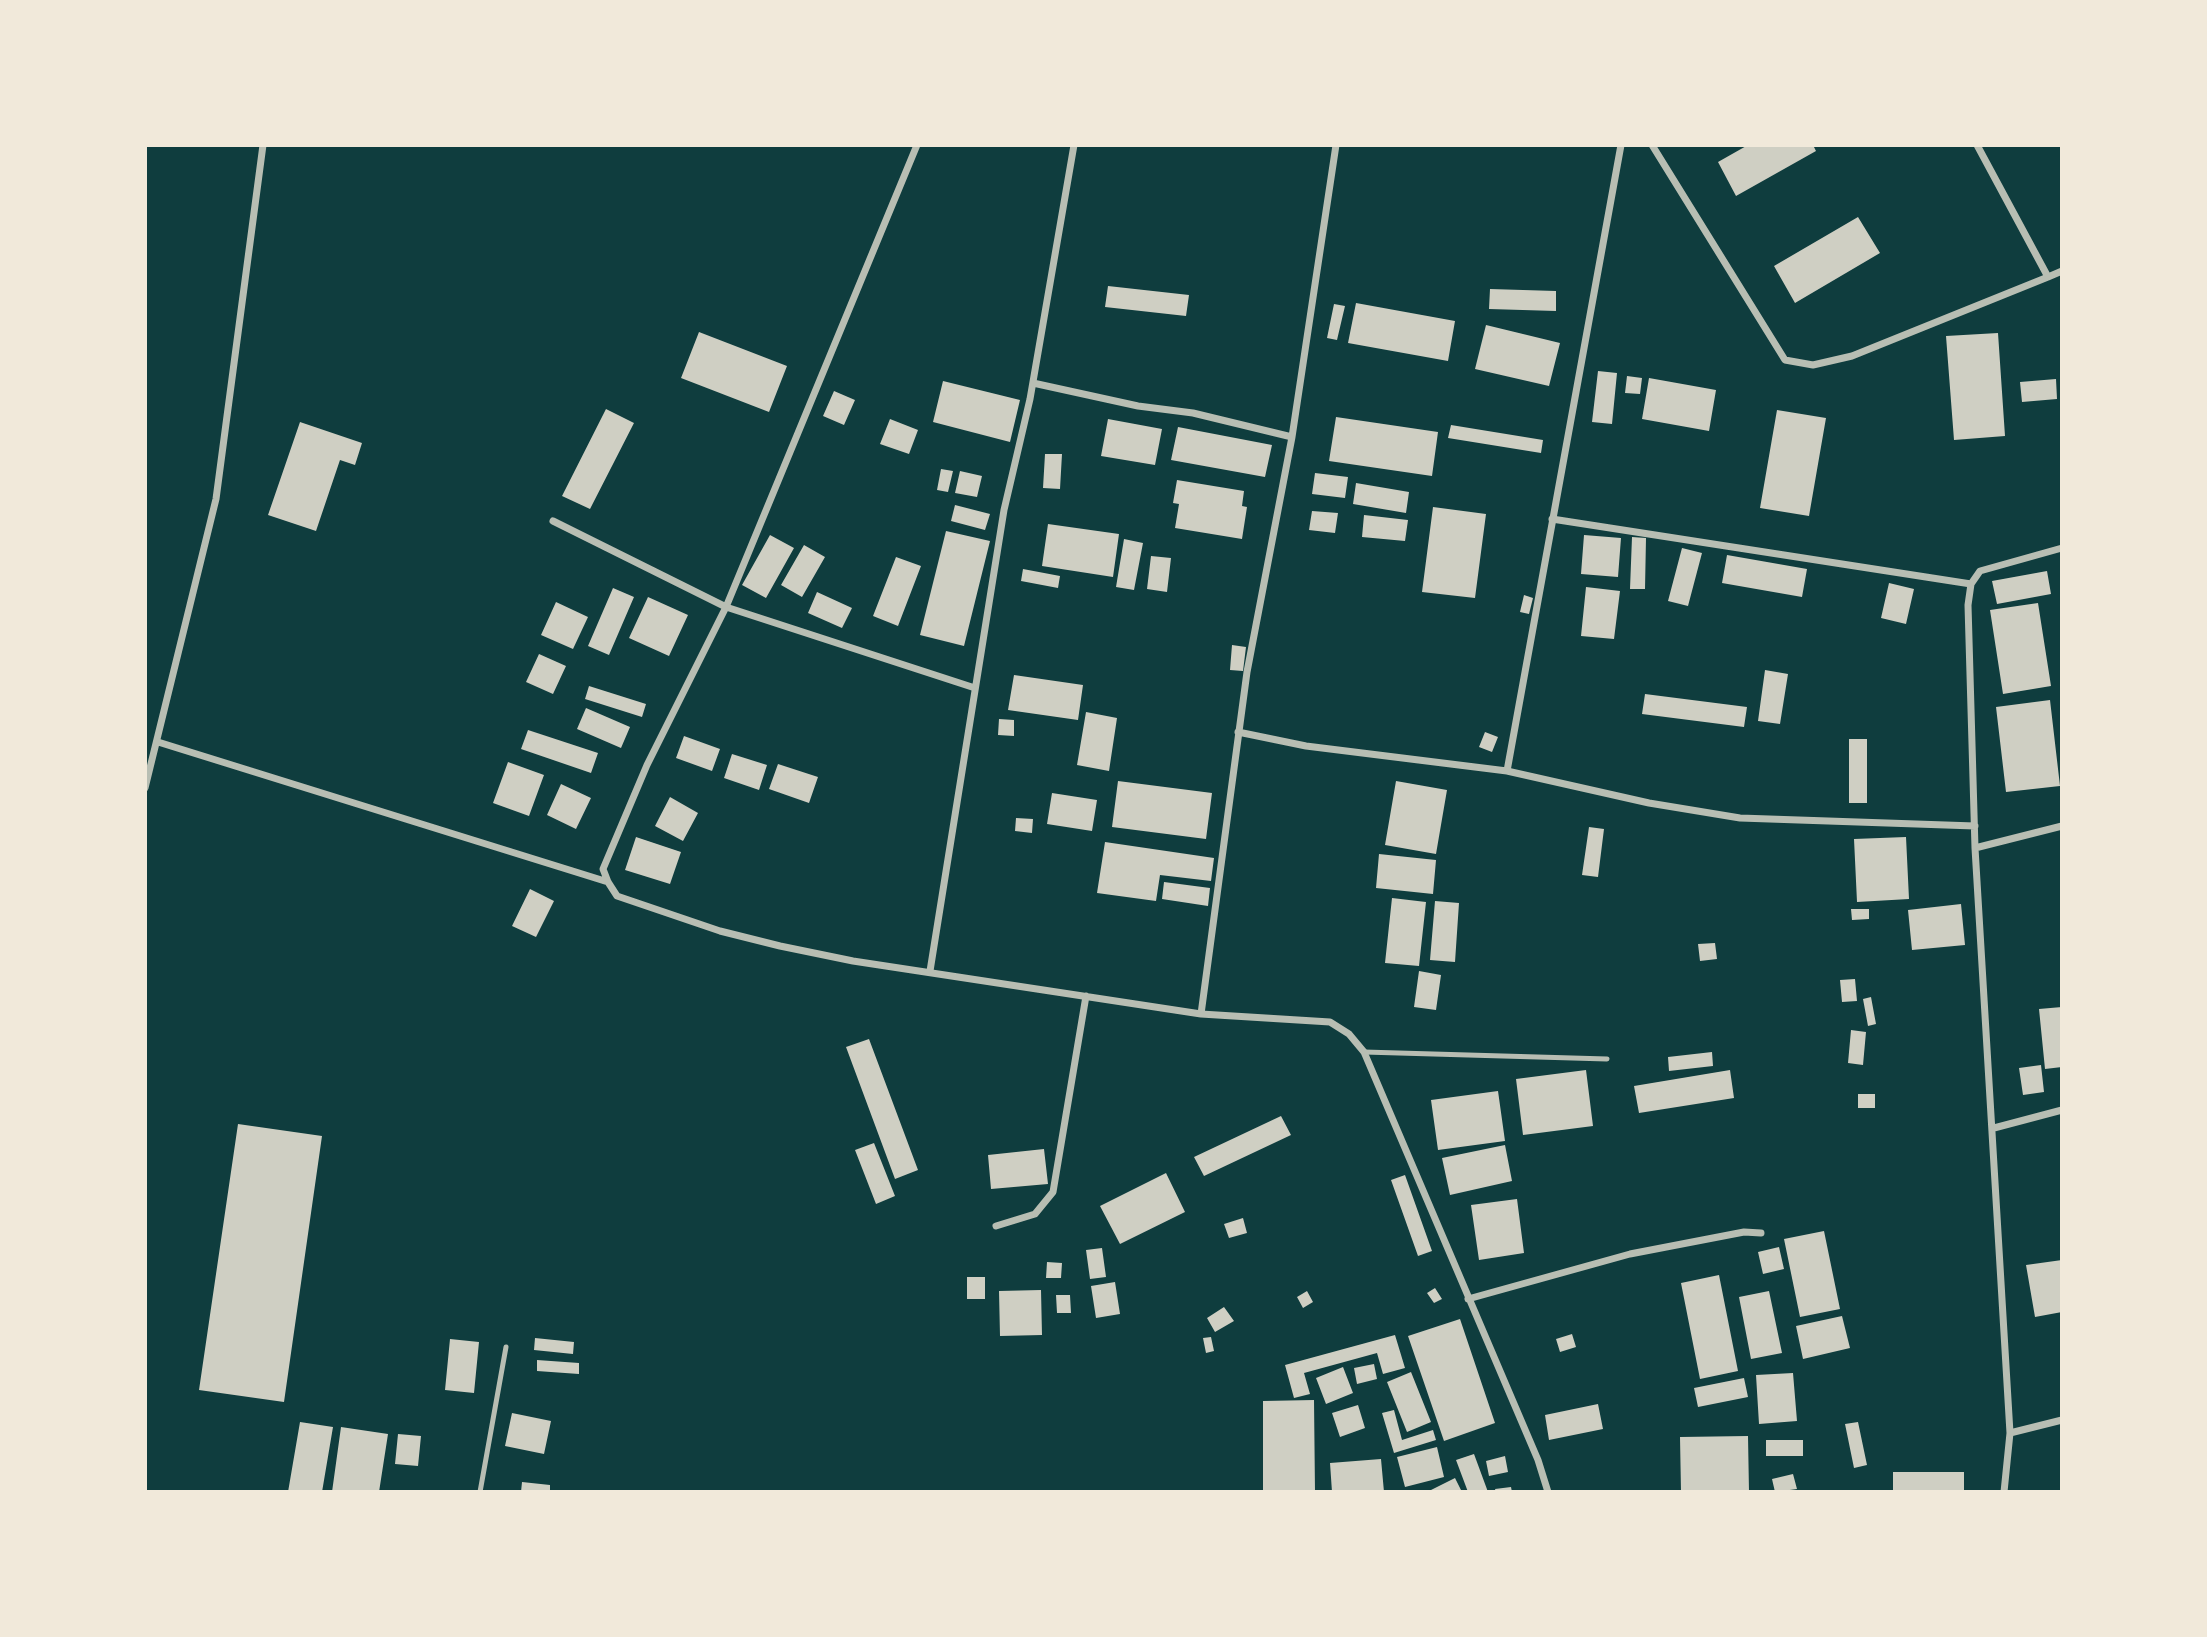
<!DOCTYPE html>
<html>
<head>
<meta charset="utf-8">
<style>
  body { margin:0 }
  #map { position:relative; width:2207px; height:1637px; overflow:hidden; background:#0f3d3e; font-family:"IBM Plex Sans",sans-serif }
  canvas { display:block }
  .frame { position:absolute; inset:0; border:147px solid #f1e9da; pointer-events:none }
</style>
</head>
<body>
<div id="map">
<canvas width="2207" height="1637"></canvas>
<div class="frame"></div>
</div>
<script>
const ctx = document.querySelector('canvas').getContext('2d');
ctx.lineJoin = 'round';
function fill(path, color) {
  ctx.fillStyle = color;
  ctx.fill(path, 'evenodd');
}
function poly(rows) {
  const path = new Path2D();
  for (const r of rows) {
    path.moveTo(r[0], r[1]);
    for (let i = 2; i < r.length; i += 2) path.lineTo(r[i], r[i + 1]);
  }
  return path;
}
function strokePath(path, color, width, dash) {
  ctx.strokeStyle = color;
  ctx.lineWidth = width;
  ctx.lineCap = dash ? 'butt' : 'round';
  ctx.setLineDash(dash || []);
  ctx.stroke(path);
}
fill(poly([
  [1748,145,1813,145,1816,151,1736,196,1718,162],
  [1858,217,1880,253,1795,303,1774,266],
  [1108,286,1189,295,1186,316,1105,307],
  [1490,289,1556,291,1556,311,1489,309],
  [1356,303,1455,321,1448,361,1348,343],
  [1334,304,1345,306,1337,340,1327,338],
  [1486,325,1560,343,1549,386,1475,369],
  [699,332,787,366,769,412,681,378],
  [1998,333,2005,436,1954,440,1946,336],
  [1598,371,1617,373,1612,424,1592,422],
  [1627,376,1642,378,1640,394,1625,393],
  [1649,378,1716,390,1709,431,1642,419],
  [2056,379,2057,399,2022,402,2020,382],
  [943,381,1020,400,1010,442,933,422],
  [834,391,855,400,844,425,823,416],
  [606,409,634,423,590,509,562,496],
  [1777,410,1826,418,1809,516,1760,508],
  [1336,417,1438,432,1432,476,1329,461],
  [890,419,918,430,909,454,880,444],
  [1108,419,1162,429,1155,465,1101,456],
  [300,422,362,443,355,465,340,460,316,531,268,515],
  [1451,425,1543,440,1541,453,1448,438],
  [1178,427,1272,445,1265,477,1171,460],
  [1045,454,1062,454,1060,489,1043,488],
  [941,469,953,471,948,492,937,490],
  [960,471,982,476,977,497,955,493],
  [1315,473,1348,477,1345,498,1312,494],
  [1177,480,1244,491,1242,506,1247,507,1242,539,1175,528,1179,504,1173,503],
  [1356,483,1409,492,1406,513,1353,504],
  [955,505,990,514,985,530,951,521],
  [1433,507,1486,514,1475,598,1422,592],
  [1312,511,1338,513,1335,533,1309,530],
  [1364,515,1408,520,1405,541,1362,537],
  [1048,524,1119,534,1113,577,1042,566],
  [946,531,990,541,964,646,920,635],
  [770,535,794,548,766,598,742,585],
  [1584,535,1621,538,1618,577,1581,574],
  [1632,537,1646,538,1645,589,1630,589],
  [1124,539,1143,543,1134,590,1116,587],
  [804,545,825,557,802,597,781,585],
  [1682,548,1702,553,1688,606,1668,601],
  [1727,555,1807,569,1802,597,1722,583],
  [1151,556,1171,558,1167,592,1147,589],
  [896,557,921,566,898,626,873,616],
  [1023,569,1060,576,1058,588,1021,581],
  [2047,571,2051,594,1997,604,1992,581],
  [1889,583,1914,589,1906,624,1881,618],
  [1586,587,1620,591,1614,639,1581,636],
  [613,588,634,597,609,655,588,646],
  [817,592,852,608,842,628,808,613],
  [1524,595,1533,598,1529,614,1520,612],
  [648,597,688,615,669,656,629,638],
  [556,602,588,617,573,649,541,635],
  [2038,603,2051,686,2003,694,1990,610],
  [1232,645,1246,647,1243,671,1230,670],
  [539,654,566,666,553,694,526,682],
  [1765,670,1788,674,1780,724,1758,721],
  [1014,675,1083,685,1078,720,1008,710],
  [589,686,646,704,642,717,585,699],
  [1645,694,1747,707,1744,727,1642,714],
  [2050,700,2060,786,2006,792,1996,707],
  [586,708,630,727,621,748,577,729],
  [1086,712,1117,718,1109,771,1077,765],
  [999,719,1014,720,1014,736,998,735],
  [528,730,598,753,591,773,521,749],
  [1485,732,1498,737,1492,752,1479,747],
  [684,736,720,749,712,771,676,758],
  [1849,739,1867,739,1867,803,1849,803],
  [732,754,767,765,759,790,724,778],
  [508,762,544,775,529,816,493,803],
  [778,764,818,777,809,803,769,789],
  [1118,781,1212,793,1206,839,1112,827],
  [1396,781,1447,790,1436,854,1385,845],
  [561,784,591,798,576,829,547,815],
  [1052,793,1097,800,1092,831,1047,824],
  [670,797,698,813,683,841,655,826],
  [1016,818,1033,819,1032,833,1015,831],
  [1589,827,1604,829,1598,877,1582,875],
  [636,837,681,852,670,884,625,870],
  [1906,837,1909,899,1857,902,1854,839],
  [1105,842,1214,858,1211,881,1160,875,1156,901,1097,893],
  [1379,854,1436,860,1433,894,1376,888],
  [1164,882,1210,888,1208,906,1162,899],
  [530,889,554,901,536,937,512,926],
  [1392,898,1426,902,1419,966,1385,963],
  [1435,901,1459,903,1455,962,1430,960],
  [1961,904,1965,945,1912,950,1908,910],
  [1851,909,1869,909,1869,919,1852,920],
  [1715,943,1717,959,1700,961,1698,944],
  [1419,971,1441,975,1436,1010,1414,1007],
  [1855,979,1857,1001,1842,1002,1840,980],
  [1871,997,1876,1024,1868,1026,1863,999],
  [2062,1007,2062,1067,2045,1069,2039,1009],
  [1851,1030,1866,1032,1863,1065,1848,1063],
  [869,1039,918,1170,895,1179,846,1047],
  [1712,1052,1713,1066,1669,1071,1668,1057],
  [2041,1065,2044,1092,2023,1095,2019,1068],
  [1586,1070,1593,1126,1523,1135,1516,1079],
  [1730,1070,1734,1098,1639,1113,1634,1086],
  [1498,1091,1505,1141,1438,1150,1431,1100],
  [1858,1094,1875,1094,1875,1108,1858,1108],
  [1281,1116,1291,1135,1204,1176,1194,1157],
  [238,1124,322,1136,284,1402,199,1390],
  [874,1143,895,1196,876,1204,855,1150],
  [1505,1145,1512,1181,1450,1195,1442,1158],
  [1044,1149,1048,1184,991,1189,988,1155],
  [1166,1173,1185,1212,1120,1244,1100,1206],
  [1405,1175,1432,1251,1418,1256,1391,1180],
  [1517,1199,1524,1253,1479,1260,1471,1205],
  [1243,1218,1247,1233,1229,1238,1224,1224],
  [1824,1231,1840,1309,1800,1317,1784,1239],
  [1779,1247,1784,1269,1763,1274,1758,1252],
  [1102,1248,1106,1277,1090,1279,1086,1250],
  [2062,1260,2062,1312,2035,1317,2026,1265],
  [1047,1262,1062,1263,1061,1278,1046,1278],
  [1719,1275,1738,1371,1700,1379,1681,1283],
  [967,1277,985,1277,985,1299,967,1299],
  [1115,1282,1120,1314,1096,1318,1091,1286],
  [1435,1288,1442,1299,1434,1303,1427,1293],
  [1041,1290,1042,1335,1000,1336,999,1291],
  [1307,1291,1313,1302,1303,1308,1297,1297],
  [1769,1291,1782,1353,1751,1359,1739,1297],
  [1056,1295,1070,1295,1071,1313,1057,1313],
  [1224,1307,1234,1321,1215,1332,1207,1318],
  [1842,1316,1850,1348,1803,1359,1796,1326],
  [1460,1319,1495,1423,1444,1441,1408,1336],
  [1572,1334,1576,1347,1560,1352,1556,1339],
  [1395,1335,1405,1368,1383,1374,1377,1353,1304,1373,1310,1394,1294,1398,1285,1365],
  [1211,1337,1214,1351,1206,1353,1203,1338],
  [535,1338,574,1342,573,1354,534,1350],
  [450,1339,479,1342,474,1393,445,1390],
  [537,1360,579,1363,579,1374,537,1371],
  [1374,1364,1377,1379,1357,1384,1354,1368],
  [1343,1367,1353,1393,1326,1404,1316,1378],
  [1411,1372,1431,1422,1407,1432,1387,1382],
  [1793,1373,1797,1421,1759,1424,1756,1375],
  [1744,1378,1748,1397,1698,1407,1694,1388],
  [1314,1400,1315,1492,1263,1492,1263,1401],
  [1598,1404,1603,1429,1549,1440,1545,1415],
  [1358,1405,1365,1428,1340,1437,1332,1413],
  [1394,1410,1402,1440,1433,1430,1436,1440,1394,1453,1382,1413],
  [512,1413,551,1421,544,1454,505,1446],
  [300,1422,333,1427,322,1492,288,1492],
  [1858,1422,1867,1465,1854,1468,1845,1424],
  [341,1427,388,1434,379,1492,332,1492],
  [398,1434,421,1436,418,1466,395,1464],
  [1748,1436,1749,1492,1681,1492,1680,1437],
  [1766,1440,1803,1440,1803,1456,1766,1456],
  [1437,1447,1444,1477,1405,1487,1397,1457],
  [1474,1454,1488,1492,1468,1492,1456,1460],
  [1505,1456,1508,1472,1489,1476,1486,1461],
  [1381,1459,1384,1492,1332,1492,1330,1463],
  [1893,1472,1964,1472,1964,1492,1893,1492],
  [1793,1474,1797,1489,1775,1492,1772,1479],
  [1455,1478,1462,1492,1427,1492],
  [522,1482,550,1485,550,1492,521,1492],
  [1511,1487,1512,1492,1496,1492,1495,1489]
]), '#cfcfc3');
strokePath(poly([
  [1364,1052,1607,1059],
  [480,1492,506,1347]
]), '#b8beb3', 5);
strokePath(poly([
  [917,145,726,607,647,765,603,869,608,882,617,896,720,931,780,946,853,961,1201,1014,1330,1022,1349,1034,1364,1052,1538,1460,1548,1492],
  [1652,145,1785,360,1813,365,1852,356,2048,277],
  [1977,145,2048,277,2062,271],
  [1033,383,1138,406,1193,413,1292,437,1247,672,1201,1014],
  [1292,437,1336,145],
  [1552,519,1971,584],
  [553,521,726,607,975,688],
  [1238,732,1306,746,1507,771,1649,803,1740,818,1975,826],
  [158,742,608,882],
  [1507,771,1621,145],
  [145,788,216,499,263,145],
  [1975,848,2062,826],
  [930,971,1004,510,1030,399,1074,145],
  [1994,1128,2062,1110],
  [996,1226,1035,1214,1053,1192,1086,996],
  [1468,1299,1630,1254,1744,1232,1761,1233],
  [2010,1433,1975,848,1968,605,1971,584,1980,571,2062,548],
  [2004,1492,2010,1433,2062,1420]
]), '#b8beb3', 7);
</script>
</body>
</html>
